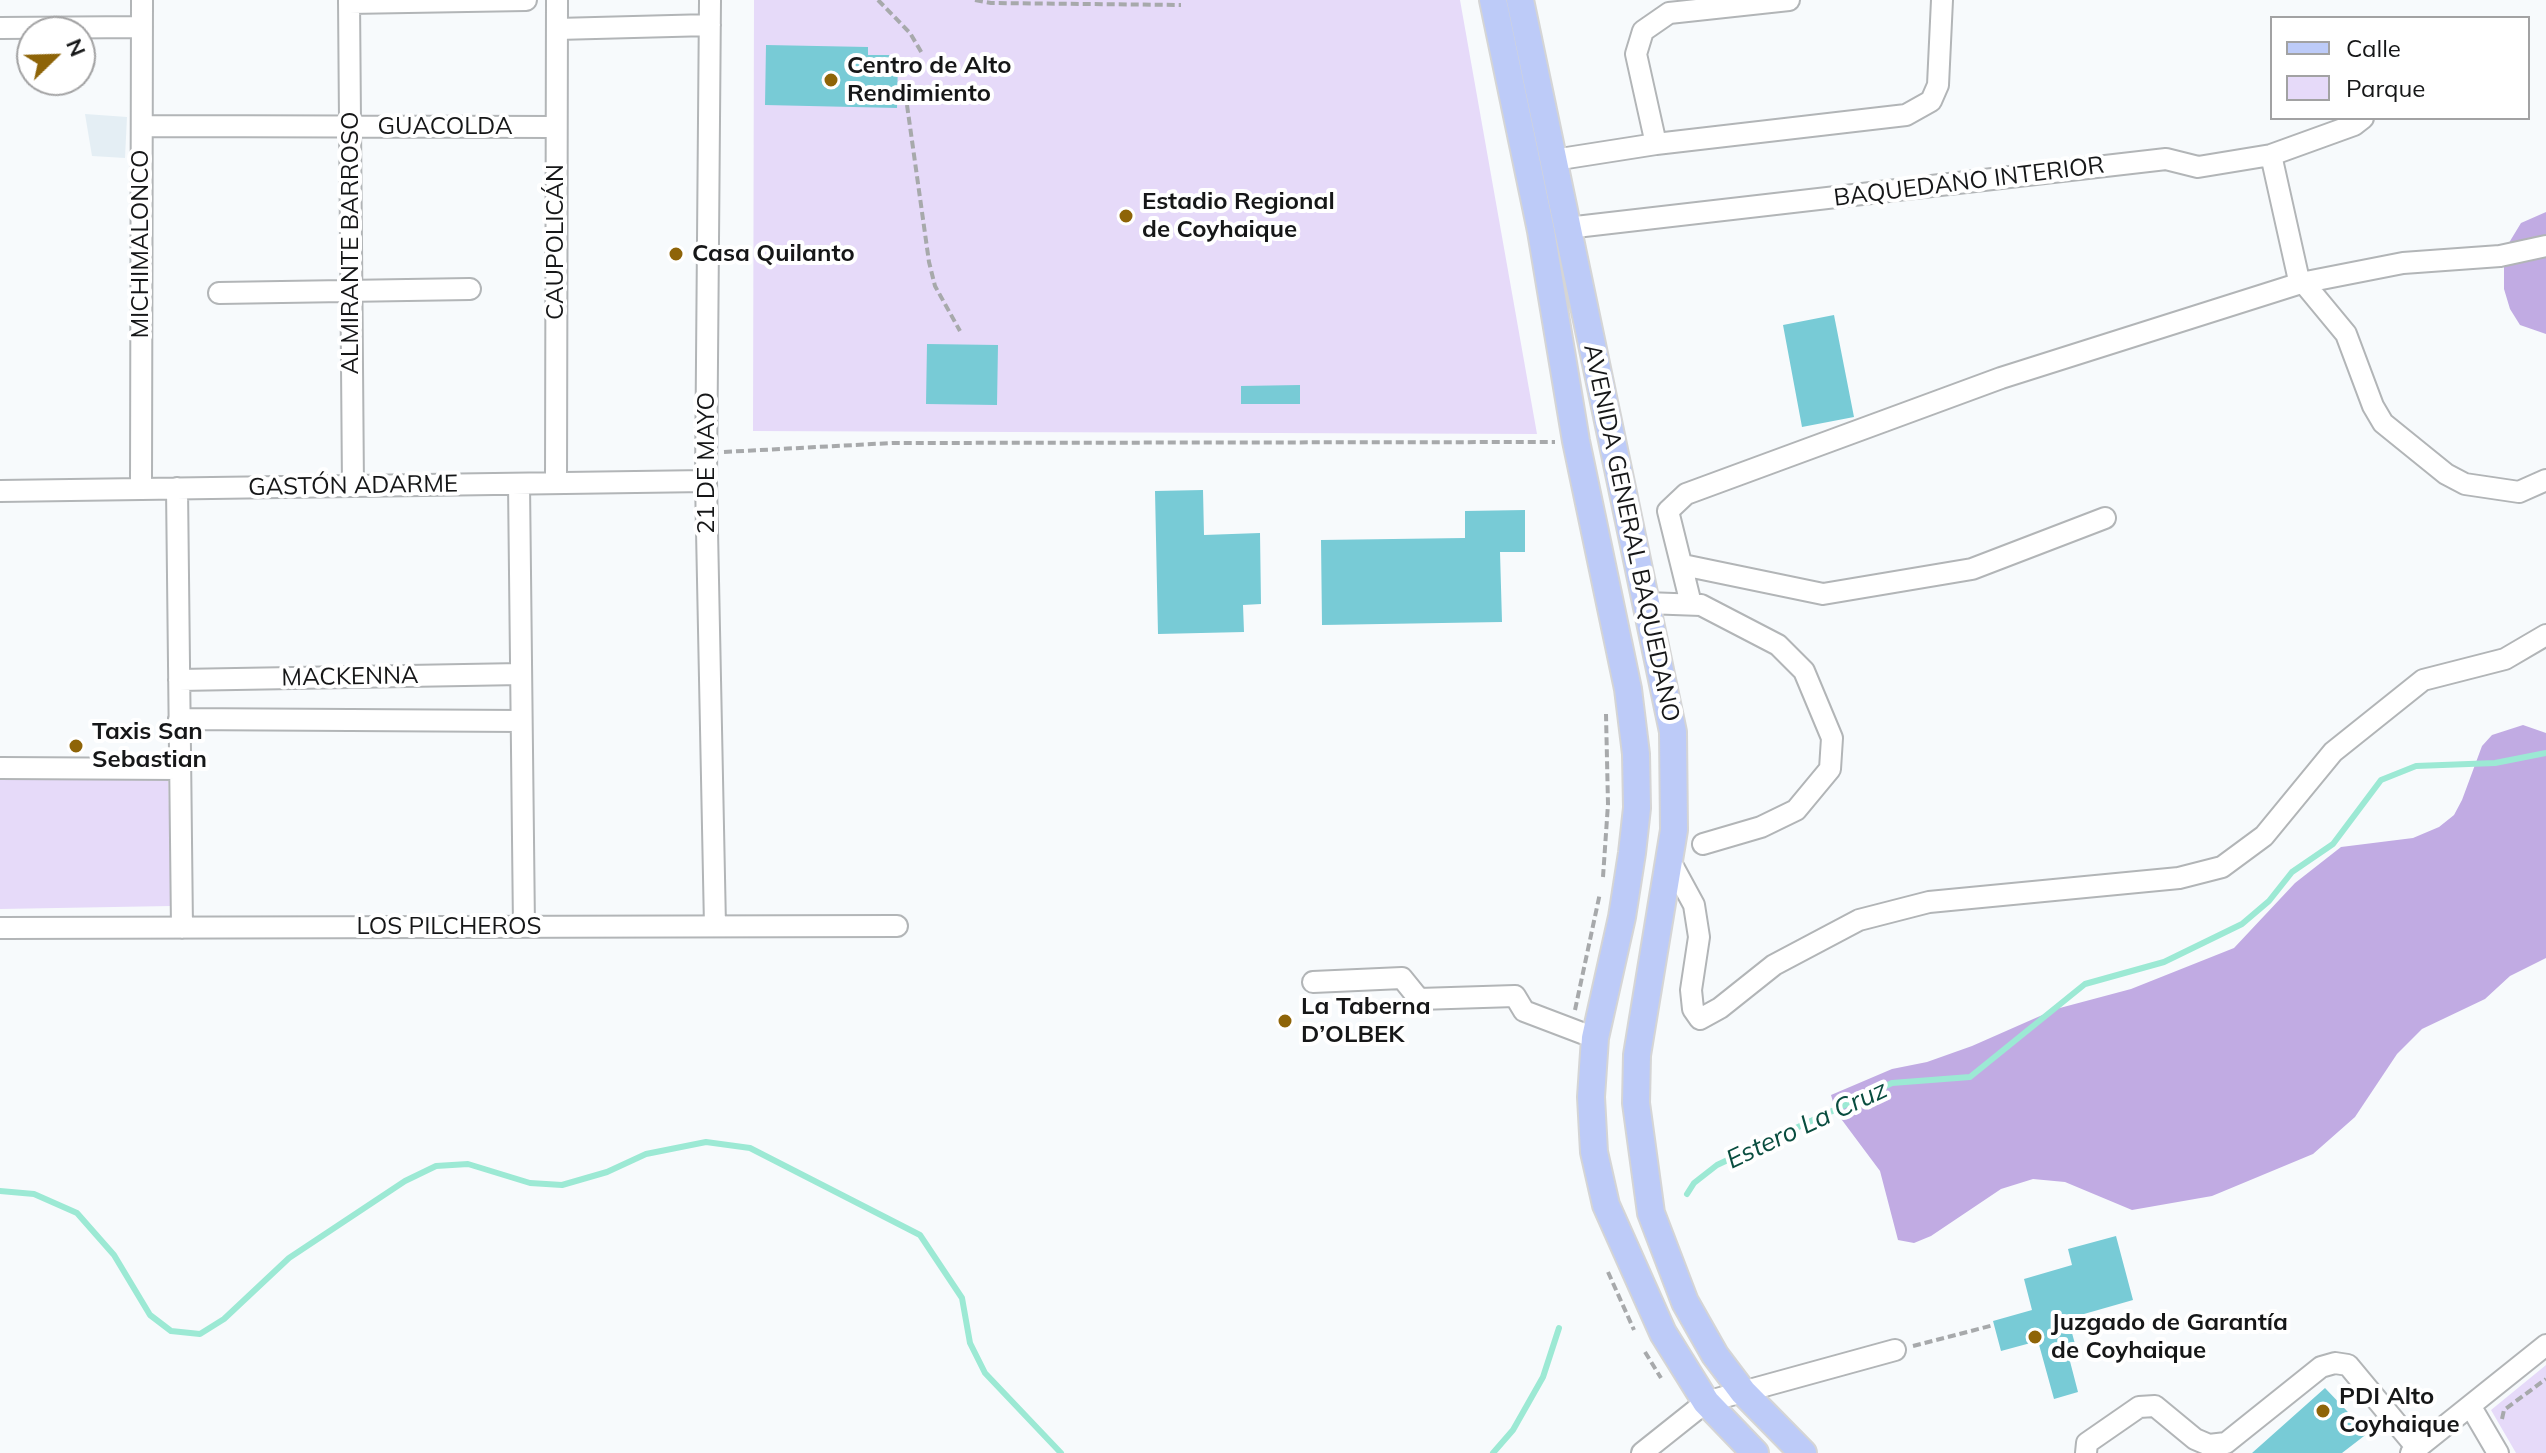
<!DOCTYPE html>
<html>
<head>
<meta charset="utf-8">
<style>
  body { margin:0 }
  #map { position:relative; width:2546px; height:1453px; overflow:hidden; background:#f7fafc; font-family:Mulish,sans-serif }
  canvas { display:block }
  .legend { position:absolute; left:2270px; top:16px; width:260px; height:104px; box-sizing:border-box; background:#fff; border:2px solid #a2a2a3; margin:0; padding:10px 14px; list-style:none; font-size:24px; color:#161718 }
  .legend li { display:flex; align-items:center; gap:16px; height:40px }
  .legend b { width:40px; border:2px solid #a2a2a3 }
  .north { position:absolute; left:16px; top:16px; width:80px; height:80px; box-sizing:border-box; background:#fff; border:2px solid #a2a2a3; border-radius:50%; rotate:67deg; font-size:22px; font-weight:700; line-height:32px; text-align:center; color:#161718 }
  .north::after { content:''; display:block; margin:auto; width:28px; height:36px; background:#8e6408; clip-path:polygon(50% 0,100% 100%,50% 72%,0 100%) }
</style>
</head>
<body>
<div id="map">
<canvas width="2546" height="1453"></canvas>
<ul class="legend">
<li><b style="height:10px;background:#bdcbf8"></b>Calle</li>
<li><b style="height:22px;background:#e6daf9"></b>Parque</li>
</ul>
<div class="north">N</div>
</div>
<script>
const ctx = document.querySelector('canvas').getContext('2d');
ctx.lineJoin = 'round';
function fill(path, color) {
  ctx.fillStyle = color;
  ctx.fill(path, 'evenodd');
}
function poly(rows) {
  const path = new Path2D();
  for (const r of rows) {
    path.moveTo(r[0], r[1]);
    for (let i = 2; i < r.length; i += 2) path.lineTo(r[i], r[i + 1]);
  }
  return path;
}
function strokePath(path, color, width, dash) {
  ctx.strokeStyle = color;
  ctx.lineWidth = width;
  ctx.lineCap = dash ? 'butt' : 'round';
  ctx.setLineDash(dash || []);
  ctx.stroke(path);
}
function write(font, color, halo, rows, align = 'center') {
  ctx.font = font + ' Mulish,sans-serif';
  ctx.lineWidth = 8;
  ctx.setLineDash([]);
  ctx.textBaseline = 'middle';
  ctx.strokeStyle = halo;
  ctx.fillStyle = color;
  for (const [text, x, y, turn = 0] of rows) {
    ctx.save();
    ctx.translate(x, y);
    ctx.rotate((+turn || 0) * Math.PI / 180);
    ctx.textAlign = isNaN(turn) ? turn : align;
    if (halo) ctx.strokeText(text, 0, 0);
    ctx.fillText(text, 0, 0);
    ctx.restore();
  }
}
fill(poly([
  [85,114,127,117,125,158,92,156]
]), '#e4eef4');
fill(poly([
  [754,0,1460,0,1537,434,753,431],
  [168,762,171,906,0,909,0,766],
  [2546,1365,2546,1453,2516,1453,2491,1410]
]), '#e6daf9');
fill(poly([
  [2546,212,2546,334,2520,325,2510,309,2504,289,2504,251,2521,223],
  [2523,725,2546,733,2546,958,2510,976,2485,999,2422,1029,2397,1054,2355,1117,2313,1154,2212,1196,2132,1210,2065,1182,2033,1179,2001,1189,1931,1236,1914,1243,1898,1240,1880,1171,1836,1112,1831,1095,1892,1069,1927,1062,1972,1046,2056,1009,2131,989,2234,948,2295,883,2341,847,2413,838,2439,827,2454,815,2462,800,2482,746,2492,735]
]), '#c1abe3');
strokePath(poly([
  [0,1191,34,1194,77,1213,114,1255,150,1315,171,1331,200,1334,224,1319,289,1258,405,1181,436,1166,468,1164,530,1183,562,1185,607,1172,646,1154,706,1142,750,1148,920,1235,962,1298,970,1343,985,1373,1061,1453],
  [1687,1194,1694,1183,1717,1165,1892,1083,1970,1077,2085,984,2164,962,2242,924,2269,901,2292,872,2333,844,2381,780,2416,766,2495,763,2546,753],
  [1493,1453,1513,1430,1543,1377,1559,1328]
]), '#9ce9d4', 6);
fill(poly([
  [766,45,868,47,868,55,898,55,897,108,765,105],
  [1834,315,1854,417,1802,427,1783,325],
  [927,344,998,345,997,405,926,404],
  [1300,385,1300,404,1241,404,1241,386],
  [1203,490,1204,535,1260,533,1261,604,1243,605,1244,632,1158,634,1155,491],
  [1525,510,1525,552,1500,552,1502,622,1322,625,1321,540,1465,538,1465,511],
  [2116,1236,2133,1300,2084,1314,2089,1329,2072,1333,2075,1344,2066,1346,2078,1392,2054,1399,2038,1341,2001,1351,1993,1321,2032,1310,2024,1279,2072,1265,2068,1249],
  [2325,1388,2368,1433,2342,1453,2252,1453]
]), '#78cbd6');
const minor = poly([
  [349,0,353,486],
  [710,0,706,481,715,926],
  [349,3,526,0],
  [0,28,142,27],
  [557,29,710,25],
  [142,126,556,127],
  [1656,144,1636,54,1643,31,1669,13,1789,0],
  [2271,155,2298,276,2346,334,2373,406,2383,423,2446,474,2465,484,2519,492,2546,480],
  [1554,160,1656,144,1906,115,1931,101,1938,85,1942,0],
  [1567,228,2166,159,2198,167,2271,155,2354,125,2363,118],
  [219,293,470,289],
  [556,483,557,0],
  [519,484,524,927],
  [177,488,182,928],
  [141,489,142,0],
  [0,491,706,481],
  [1683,565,1823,594,1972,569,2105,518],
  [1646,603,1701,605,1778,645,1804,671,1832,738,1830,769,1796,810,1761,827,1703,844],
  [1691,604,1668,511,1686,494,2001,378,2301,283,2403,263,2500,256,2546,246],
  [179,680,521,674],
  [179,719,521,721],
  [0,768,179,769],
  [1669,859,1694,905,1699,937,1691,990,1693,1009,1700,1019,1720,1008,1774,965,1859,920,1929,902,2179,878,2222,867,2264,836,2333,752,2423,680,2505,659,2546,635],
  [0,928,897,926],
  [1313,982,1402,978,1419,999,1515,996,1524,1011,1595,1038],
  [2471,1407,2498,1453],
  [1642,1453,1706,1402,1895,1350],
  [2086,1453,2087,1443,2139,1407,2155,1406,2195,1439,2209,1445,2226,1443,2321,1367,2335,1363,2348,1365,2417,1448],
  [2411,1453,2546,1345]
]);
const major = poly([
  [1493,0,1541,231,1576,441,1628,689,1636,754,1637,808,1632,853,1622,917,1595,1038,1591,1097,1594,1152,1606,1205,1663,1333,1706,1402,1755,1453],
  [1520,0,1673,732,1674,830,1637,1055,1636,1103,1651,1213,1685,1302,1715,1355,1743,1392,1803,1453]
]);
strokePath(minor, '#b2b5b7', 24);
strokePath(major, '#d5d5d5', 30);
strokePath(poly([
  [878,0,910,33,923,55],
  [975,0,991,3,1181,5],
  [907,105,929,262,935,286,960,331],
  [724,452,892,443,1555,442],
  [1603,877,1608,804,1606,714],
  [1575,1010,1600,893],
  [1608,1272,1634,1330],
  [1913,1346,1994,1325],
  [1645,1352,1661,1378],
  [2502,1419,2504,1410,2546,1379]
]), '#a7a9ab', 4, [8, 4]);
strokePath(minor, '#fff', 20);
strokePath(major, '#bdcbf8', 26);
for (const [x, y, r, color] of [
  [831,80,8,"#8e6408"],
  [1126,216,8,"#8e6408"],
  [676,254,8,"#8e6408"],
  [76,746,8,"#8e6408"],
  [1285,1021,8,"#8e6408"],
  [2035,1337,8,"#8e6408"],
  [2323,1411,8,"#8e6408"]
]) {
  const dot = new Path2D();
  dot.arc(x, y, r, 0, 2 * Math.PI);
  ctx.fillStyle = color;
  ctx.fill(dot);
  strokePath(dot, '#fff', 3);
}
write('bold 24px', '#161718', '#fff', [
  ["Centro de Alto",847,66],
  ["Rendimiento",847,94],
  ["Estadio Regional",1142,202],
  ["de Coyhaique",1142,230],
  ["Casa Quilanto",692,254],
  ["Taxis San",92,732],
  ["Sebastian",92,760],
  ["La Taberna",1301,1007],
  ["D’OLBEK",1301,1035],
  ["Juzgado de Garantía",2051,1323],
  ["de Coyhaique",2051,1351],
  ["PDI Alto",2339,1397],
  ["Coyhaique",2339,1425]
], 'left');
write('24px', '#161718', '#fff', [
  ["GUACOLDA",445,127],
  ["BAQUEDANO INTERIOR",1969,182,-7],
  ["CAUPOLICÁN",556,242,-90],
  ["ALMIRANTE BARROSO",351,243,-90],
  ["MICHIMALONCO",141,244,-90],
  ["21 DE MAYO",707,463,-90],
  ["GASTÓN ADARME",353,486,-1],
  ["AVENIDA GENERAL BAQUEDANO",1631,533,78],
  ["MACKENNA",350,677,-1],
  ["LOS PILCHEROS",449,927]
]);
write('italic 26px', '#094d3f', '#fff', [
  ["Estero La Cruz",1807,1125,-25]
]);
</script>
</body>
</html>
